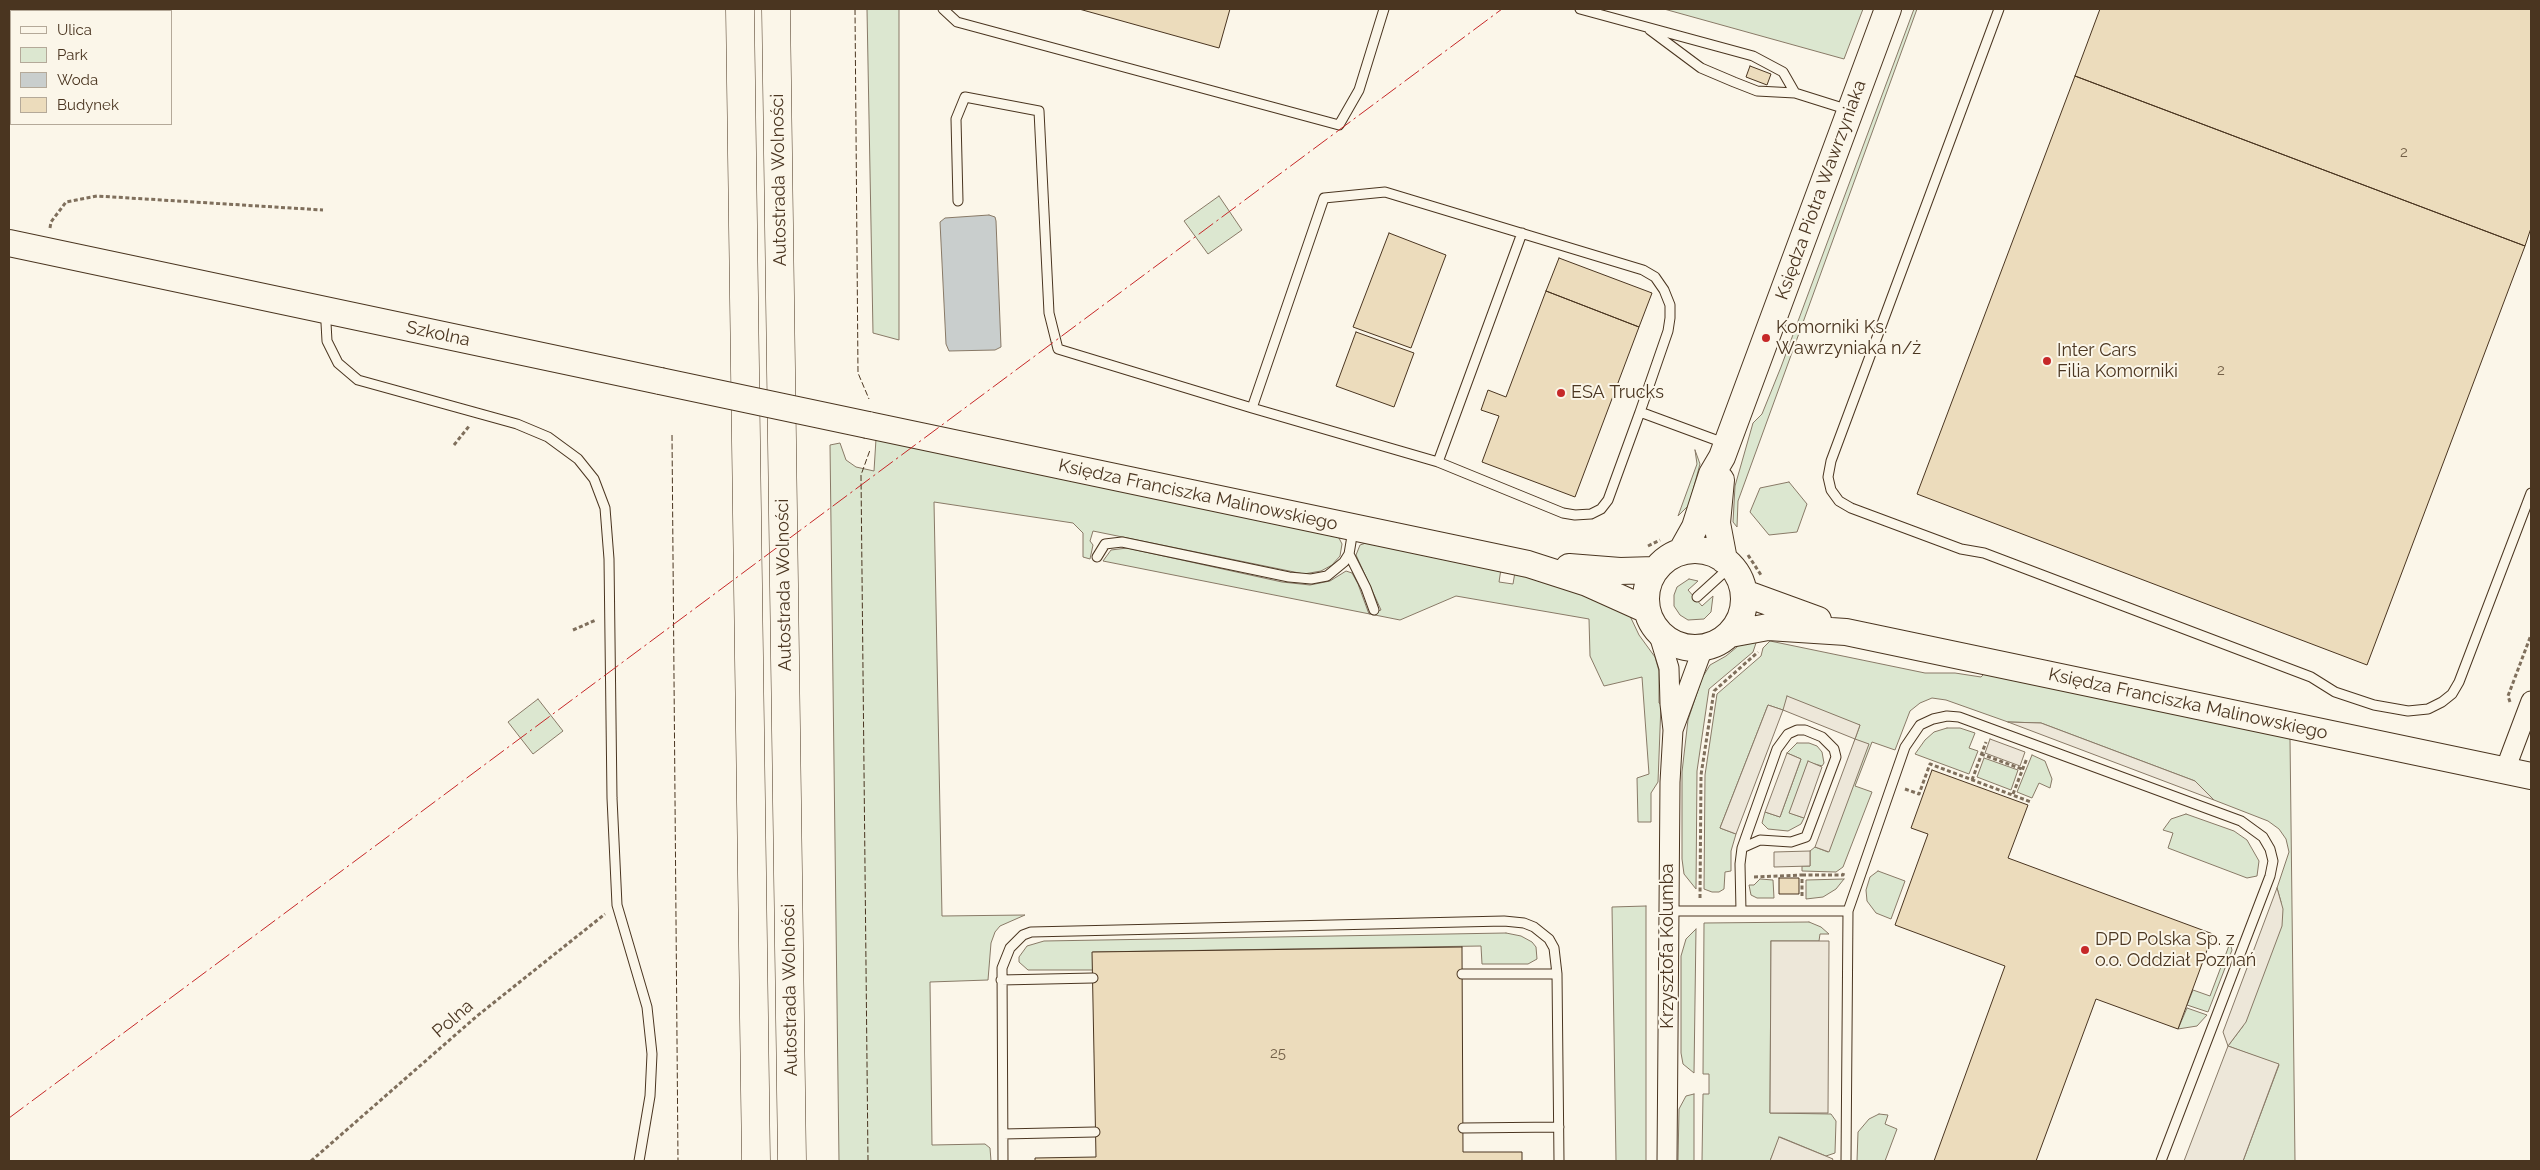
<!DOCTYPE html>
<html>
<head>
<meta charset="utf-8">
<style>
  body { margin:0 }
  #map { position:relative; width:2540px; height:1170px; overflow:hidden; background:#fbf6e9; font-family:Raleway,sans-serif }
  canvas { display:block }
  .frame { position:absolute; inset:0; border:10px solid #4a3520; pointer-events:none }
  .legend { position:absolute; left:10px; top:10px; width:162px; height:115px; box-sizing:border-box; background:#fbf6e9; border:1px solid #b4a999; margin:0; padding:6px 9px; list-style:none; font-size:15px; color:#4a3520 }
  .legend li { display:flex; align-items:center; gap:10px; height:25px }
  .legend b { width:25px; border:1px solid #b4a999 }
</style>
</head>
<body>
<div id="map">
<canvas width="2540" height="1170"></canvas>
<div class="frame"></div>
<ul class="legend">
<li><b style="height:6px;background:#fbf6e9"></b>Ulica</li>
<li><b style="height:14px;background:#dce7d0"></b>Park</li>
<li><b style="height:14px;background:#c9cecd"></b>Woda</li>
<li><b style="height:14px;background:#ecdcbc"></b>Budynek</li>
</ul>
</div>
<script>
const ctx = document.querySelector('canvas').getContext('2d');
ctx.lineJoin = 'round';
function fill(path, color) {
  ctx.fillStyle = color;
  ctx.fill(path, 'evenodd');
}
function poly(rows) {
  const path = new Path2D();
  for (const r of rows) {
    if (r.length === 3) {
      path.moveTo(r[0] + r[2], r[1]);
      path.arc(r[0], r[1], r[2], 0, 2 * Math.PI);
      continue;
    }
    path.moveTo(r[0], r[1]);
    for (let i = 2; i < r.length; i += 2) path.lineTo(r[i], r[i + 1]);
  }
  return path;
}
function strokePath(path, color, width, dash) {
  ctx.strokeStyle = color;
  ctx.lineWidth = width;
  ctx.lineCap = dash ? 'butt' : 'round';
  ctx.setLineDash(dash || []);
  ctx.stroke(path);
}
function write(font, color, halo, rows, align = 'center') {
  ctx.font = font + ' Raleway,sans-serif';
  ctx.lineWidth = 4;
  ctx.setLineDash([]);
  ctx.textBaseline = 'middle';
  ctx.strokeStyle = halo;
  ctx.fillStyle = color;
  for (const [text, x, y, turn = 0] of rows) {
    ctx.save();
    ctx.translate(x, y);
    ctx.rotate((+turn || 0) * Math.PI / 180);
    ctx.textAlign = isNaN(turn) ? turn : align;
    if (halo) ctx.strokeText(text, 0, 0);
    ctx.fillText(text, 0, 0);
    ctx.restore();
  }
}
const green = poly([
  [867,9,899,9,899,340,873,333,867,9],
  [1664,9,1863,9,1844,59,1664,9],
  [1914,9,1917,9,1738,501,1737,527,1733,522,1735,486,1753,423,1762,414,1781,367,1914,9],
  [1219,196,1242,230,1208,254,1184,221,1219,196],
  [876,439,1331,533,1339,538,1342,544,1340,556,1332,565,1321,571,1304,574,1093,531,1090,541,1093,545,1090,559,1083,557,1083,533,1073,523,934,502,942,916,1025,915,1000,926,995,932,991,943,988,980,930,982,932,1145,985,1144,990,1148,991,1161,839,1161,830,445,840,443,846,460,856,467,874,471,876,439],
  [1695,450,1700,464,1689,505,1678,516,1697,464,1695,450],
  [1789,482,1807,504,1797,532,1769,535,1750,512,1760,488,1789,482],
  [1369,542,1501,569,1499,582,1513,584,1515,572,1546,579,1630,616,1639,635,1655,657,1659,671,1659,703,1661,704,1658,782,1651,793,1651,822,1638,822,1637,778,1649,774,1642,677,1604,686,1590,656,1589,619,1456,596,1400,620,1103,561,1111,550,1127,548,1282,582,1310,585,1330,581,1346,571,1352,573,1358,584,1369,614,1381,610,1356,555,1360,545,1369,542],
  [1689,579,1698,581,1688,590,1702,606,1713,596,1711,612,1704,619,1688,620,1680,615,1674,606,1674,595,1677,587,1689,579],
  [1758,637,1753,652,1709,689,1697,771,1696,889,1684,874,1682,859,1682,772,1688,720,1702,678,1710,665,1726,656,1743,642,1758,637],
  [1770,641,1925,673,1955,673,1981,677,1984,674,2290,738,2295,1161,2243,1161,2279,1065,2228,1046,2243,1026,2281,902,2277,888,2289,852,2286,839,2279,829,2268,821,2214,800,2195,781,2041,723,2008,722,1946,700,1932,698,1920,703,1910,711,1895,750,1872,742,1855,786,1872,792,1843,867,1836,872,1802,871,1802,866,1810,866,1810,851,1815,847,1828,852,1855,739,1860,725,1783,710,1768,705,1720,828,1736,834,1731,851,1731,871,1725,872,1724,889,1719,892,1712,892,1704,889,1705,775,1717,694,1761,656,1763,648,1770,641],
  [538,699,563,731,533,754,508,722,538,699],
  [1947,728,1960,728,1975,733,1969,748,1978,751,1969,774,1915,754,1925,740,1934,732,1947,728],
  [1797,743,1809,743,1817,746,1822,752,1824,763,1822,766,1808,762,1790,813,1804,818,1801,824,1788,831,1768,829,1762,823,1765,812,1780,817,1801,759,1787,753,1797,743],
  [2032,755,2045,761,2052,779,2050,788,2039,783,2032,798,2017,792,2032,755],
  [1984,758,2018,770,2011,790,1977,777,1984,758],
  [2186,814,2234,831,2247,840,2259,861,2257,876,2247,878,2168,848,2173,833,2163,830,2171,819,2186,814],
  [1878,871,1905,881,1891,919,1876,913,1867,901,1866,890,1870,877,1878,871],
  [1760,879,1773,880,1774,898,1757,898,1751,895,1749,885,1754,885,1760,879],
  [1844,879,1836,889,1823,897,1806,899,1806,880,1844,879],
  [1646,906,1646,1161,1616,1161,1612,907,1646,906],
  [1809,922,1821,927,1829,934,1820,934,1819,941,1771,941,1770,1113,1831,1114,1836,1121,1835,1153,1826,1156,1780,1137,1770,1161,1702,1161,1703,1094,1709,1094,1709,1074,1703,1074,1704,923,1809,922],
  [1696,929,1694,1073,1683,1064,1681,1053,1681,956,1686,939,1696,929],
  [1506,933,1521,936,1532,942,1536,947,1537,959,1528,964,1482,964,1481,946,1093,952,1093,970,1028,970,1019,962,1019,957,1027,946,1044,941,1506,933],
  [2230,943,2232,950,2208,1012,2187,1005,2193,990,2210,996,2230,943],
  [2187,1008,2207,1015,2197,1026,2178,1029,2187,1008],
  [1694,1094,1694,1161,1678,1161,1679,1109,1686,1096,1694,1094],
  [1879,1114,1888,1115,1885,1124,1897,1129,1885,1161,1857,1161,1858,1132,1869,1119,1879,1114]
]);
fill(green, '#dce7d0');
strokePath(green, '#887966', 1);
const parking = poly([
  [1787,696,1860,725,1855,739,1869,744,1829,852,1815,847,1855,739,1783,710,1736,834,1720,828,1768,705,1783,710,1787,696],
  [2008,722,2041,723,2195,781,2214,800,2008,722],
  [1990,739,2025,752,2020,766,1985,753,1990,739],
  [1787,753,1801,759,1780,817,1765,812,1787,753],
  [1808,761,1822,767,1804,818,1789,813,1808,761],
  [1810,851,1810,866,1774,867,1774,852,1810,851],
  [2277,888,2283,909,2282,926,2246,1022,2228,1046,2279,1064,2243,1161,2184,1161,2228,1046,2223,1032,2277,888],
  [1771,941,1829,941,1828,1113,1770,1113,1771,941],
  [1779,1137,1833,1159,1832,1161,1770,1161,1779,1137]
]);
fill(parking, '#ede7d9');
strokePath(parking, '#887966', 1);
const water = poly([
  [989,215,995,217,996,221,1001,347,995,350,949,351,946,344,940,222,945,218,989,215]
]);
fill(water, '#c9cecd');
strokePath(water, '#887966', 1);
strokePath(poly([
  [112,11,115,9],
  [9,100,11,98]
]), '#c9cecd', 6);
const building = poly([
  [1079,9,1230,9,1219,48,1079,9],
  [2100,9,2531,9,2531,228,2525,246,2075,76,2100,9],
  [1750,66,1771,74,1767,85,1746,77,1750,66],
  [2075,76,2525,246,2367,665,1917,494,2075,76],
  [1389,233,1446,255,1411,348,1353,327,1389,233],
  [1559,258,1652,293,1639,327,1546,291,1559,258],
  [1546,291,1639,327,1575,497,1482,462,1499,416,1481,410,1488,390,1506,397,1546,291],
  [1356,332,1414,353,1394,407,1336,386,1356,332],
  [1932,770,2028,805,2008,858,2213,934,2178,1029,2096,999,2036,1161,1934,1161,2005,966,1895,925,1928,834,1911,828,1932,770],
  [1779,878,1799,878,1799,894,1779,894,1779,878],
  [1462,947,1463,1152,1522,1152,1522,1161,1035,1161,1035,1158,1096,1157,1092,952,1462,947]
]);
fill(building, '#ecdcbc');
strokePath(building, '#4a3520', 1);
const lane = poly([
  [943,9,957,22,1339,125,1359,90,1384,9],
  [1580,9,1753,56,1783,72,1795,93],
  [1999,9,1831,461,1828,477,1831,490,1839,501,1851,508,1961,549,1984,553,2311,677,2335,692,2374,705,2408,711,2428,709,2442,702,2452,694,2459,682,2531,493],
  [1650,30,1701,68,1734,82,1757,91,1795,93,1849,110],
  [958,201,956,119,965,97,1039,111,1049,313,1058,349,1252,408,1324,198,1385,192,1643,270,1655,277,1664,290,1670,305,1670,318,1668,331,1640,412,1724,443],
  [329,314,326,323,327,341,338,363,358,380,517,424,548,437,578,459,594,479,605,508,609,559,612,798,617,905,647,1007,652,1054,650,1096,639,1161],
  [1252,408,1438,462,1563,513,1575,515,1591,514,1601,509,1608,500,1640,412],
  [1438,462,1522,233],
  [1349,554,1366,588,1374,610],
  [1097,557,1105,544,1122,542,1289,577,1311,579,1327,576,1344,562,1349,554,1353,530],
  [1697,597,1731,566],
  [1668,911,1848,911],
  [1741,911,1740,864,1742,848,1777,749,1788,734,1797,730,1805,730,1822,737,1834,749,1836,757,1806,837,1791,842,1760,840,1742,848],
  [1462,974,1557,974],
  [1001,980,1093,978],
  [1463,1128,1559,1127],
  [1003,1134,1095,1132],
  [1003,1161,1002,968,1010,948,1023,935,1031,932,1504,921,1524,923,1534,927,1549,939,1554,948,1557,974,1559,1161],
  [1846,1161,1848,911,1905,747,1920,725,1933,719,1947,716,1959,717,2241,821,2263,837,2270,849,2273,861,2270,876,2161,1161]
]);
const street = poly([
  [1658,632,1669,668,1670,704,1673,730,1670,782,1667,1161],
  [1673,730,1703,648],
  [2505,770,2531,701]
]);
const secondary = poly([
  [9,243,660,381],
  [868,425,1528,564,1587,583,1647,610],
  [1721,480,1717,523,1724,560],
  [1695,599,49],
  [1681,552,1695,527,1712,474,1722,457,1888,9],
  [1569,567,1620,571,1655,570],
  [1744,593,1818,620],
  [1730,634,1768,627,1846,632,2531,776]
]);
const highway = poly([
  [740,9,756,1161],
  [776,9,792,1161]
]);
strokePath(lane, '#4a3520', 11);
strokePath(street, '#4a3520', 21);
strokePath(secondary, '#4a3520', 28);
strokePath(highway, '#4a3520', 29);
strokePath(poly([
  [50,228,51,222,66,202,97,196,323,210],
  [454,445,470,425],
  [1648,546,1660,540],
  [1748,555,1761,575],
  [573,630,596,620],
  [2510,702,2508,696,2531,635],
  [1981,754,2022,769],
  [1972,780,1986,742],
  [1905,789,1919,794,1930,764,2031,802],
  [2013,794,2027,758],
  [1802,875,1843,875,1844,872],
  [1754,877,1802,875,1802,898],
  [1700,898,1701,775,1714,691,1758,652],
  [311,1161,477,1016,605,914]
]), '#7f6f5c', 3, [4, 2.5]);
strokePath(lane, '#fbf6e9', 9);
strokePath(street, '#fbf6e9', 19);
strokePath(secondary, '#fbf6e9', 26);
strokePath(highway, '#fbf6e9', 28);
const secondaryBridge = poly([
  [660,381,868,425]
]);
strokePath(secondaryBridge, '#4a3520', 28, []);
strokePath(secondaryBridge, '#fbf6e9', 26);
strokePath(poly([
  [855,9,858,373,869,399],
  [672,435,678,1161],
  [868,1161,861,475,870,450]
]), '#4a3520', 1, [6, 2.5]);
strokePath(poly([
  [9,1118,1502,9]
]), '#c62828', 1, [18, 4, 2.5, 4]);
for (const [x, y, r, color] of [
  [1766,338,5,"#c62828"],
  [2047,361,5,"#c62828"],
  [1561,393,5,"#c62828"],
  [2085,950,5,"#c62828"]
]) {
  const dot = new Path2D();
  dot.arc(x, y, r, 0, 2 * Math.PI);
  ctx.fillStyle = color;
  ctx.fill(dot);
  strokePath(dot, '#fbf6e9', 2);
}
write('15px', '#725f47', null, [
  ["2",2404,152],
  ["2",2221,370],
  ["25",1278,1053]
]);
write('18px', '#4a3520', '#fbf6e9', [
  ["Autostrada Wolności",779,180,-91],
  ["Księdza Piotra Wawrzyniaka",1821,190,-70],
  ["Szkolna",438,334,12],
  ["Księdza Franciszka Malinowskiego",1198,495,12],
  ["Autostrada Wolności",784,585,-91],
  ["Księdza Franciszka Malinowskiego",2188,704,12],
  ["Krzysztofa Kolumba",1668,946,-90],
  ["Autostrada Wolności",790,990,-91],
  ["Polna",453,1019,-41]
]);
write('18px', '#4a3520', '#fbf6e9', [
  ["Komorniki Ks.",1776,328],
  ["Wawrzyniaka n/ż",1776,349],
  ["Inter Cars",2057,351],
  ["Filia Komorniki",2057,372],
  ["ESA Trucks",1571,393],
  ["DPD Polska Sp. z",2095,940],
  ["o.o. Oddział Poznań",2095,961]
], 'left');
</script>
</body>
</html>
